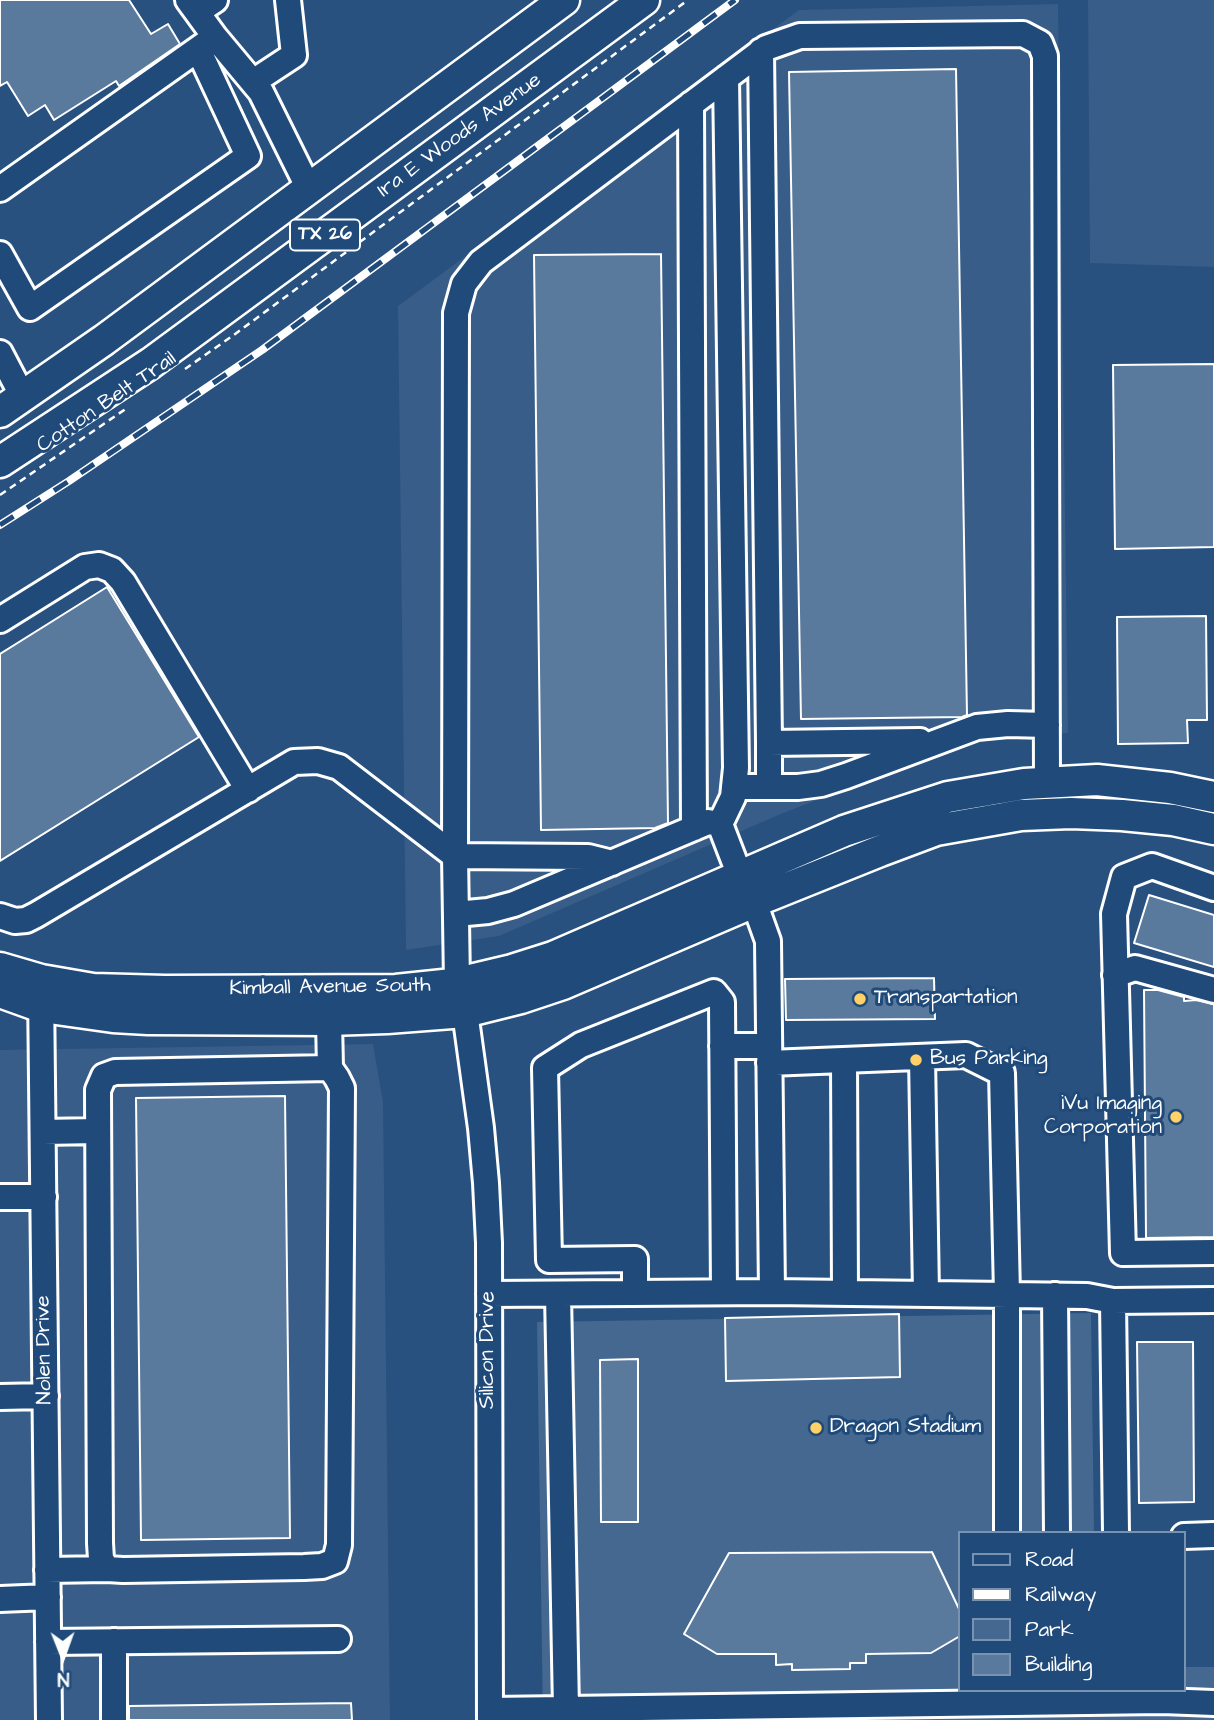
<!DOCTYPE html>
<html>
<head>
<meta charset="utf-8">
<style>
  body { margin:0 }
  #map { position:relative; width:1214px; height:1720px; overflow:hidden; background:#28517f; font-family:"Architects Daughter",sans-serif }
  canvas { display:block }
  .legend { position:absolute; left:958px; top:1531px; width:228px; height:161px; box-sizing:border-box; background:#1f4a7a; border:2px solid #7992af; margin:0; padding:9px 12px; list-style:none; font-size:21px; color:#fff }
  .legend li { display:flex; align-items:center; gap:14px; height:35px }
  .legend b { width:35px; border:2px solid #7992af }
  .north { position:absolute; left:28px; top:1622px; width:70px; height:70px; -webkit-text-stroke:5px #1f4a7a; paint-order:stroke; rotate:179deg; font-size:19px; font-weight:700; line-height:28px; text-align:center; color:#fff }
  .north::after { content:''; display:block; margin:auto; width:24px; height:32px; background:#fff; clip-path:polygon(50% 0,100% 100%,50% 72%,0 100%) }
</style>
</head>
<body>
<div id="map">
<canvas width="1214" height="1720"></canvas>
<ul class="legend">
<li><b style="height:9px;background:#1f4a7a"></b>Road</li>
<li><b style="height:9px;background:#fff"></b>Railway</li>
<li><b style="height:19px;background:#446890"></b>Park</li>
<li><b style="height:19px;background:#5a7a9d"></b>Building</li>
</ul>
<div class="north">N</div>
</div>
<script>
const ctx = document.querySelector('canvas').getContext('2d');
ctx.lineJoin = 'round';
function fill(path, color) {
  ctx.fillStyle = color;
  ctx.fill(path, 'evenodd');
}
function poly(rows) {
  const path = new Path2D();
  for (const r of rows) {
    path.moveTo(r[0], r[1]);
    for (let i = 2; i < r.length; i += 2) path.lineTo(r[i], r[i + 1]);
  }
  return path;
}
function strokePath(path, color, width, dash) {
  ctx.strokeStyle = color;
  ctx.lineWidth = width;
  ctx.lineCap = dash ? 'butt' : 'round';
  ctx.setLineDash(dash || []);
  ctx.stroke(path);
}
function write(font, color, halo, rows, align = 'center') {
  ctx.font = font + ' "Architects Daughter",sans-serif';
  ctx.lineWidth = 6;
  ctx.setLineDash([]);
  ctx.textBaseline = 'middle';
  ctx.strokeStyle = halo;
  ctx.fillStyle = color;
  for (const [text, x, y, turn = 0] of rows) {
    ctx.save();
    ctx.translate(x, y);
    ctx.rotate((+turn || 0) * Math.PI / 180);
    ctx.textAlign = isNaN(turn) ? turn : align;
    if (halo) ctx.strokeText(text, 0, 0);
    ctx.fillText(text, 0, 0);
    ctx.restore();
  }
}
fill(poly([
  [1088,0,1214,0,1214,267,1090,263],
  [1058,4,1068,733,976,738,781,814,499,936,406,950,398,306,799,10],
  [373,1044,383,1102,390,1720,0,1720,0,1050]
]), '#375d88');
fill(poly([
  [1091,1313,1094,1533,960,1533,960,1690,1184,1690,1184,1667,1214,1667,1214,1720,543,1720,537,1322]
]), '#446890');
const building = poly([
  [0,0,129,0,151,34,168,24,180,44,119,86,116,81,54,120,45,105,28,116,7,82,0,86,0,0],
  [956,69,967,715,962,717,801,719,789,72,956,69],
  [661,254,668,823,655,828,541,830,534,255,661,254],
  [1214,364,1214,547,1115,549,1113,365,1214,364],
  [107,587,199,737,0,861,0,654,107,587],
  [1206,616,1207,720,1187,720,1188,743,1118,744,1117,617,1206,616],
  [1149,895,1214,915,1214,967,1134,943,1149,895],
  [934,978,935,1019,786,1020,785,979,934,978],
  [1144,990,1158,990,1184,997,1184,1001,1196,1000,1214,1004,1214,1237,1146,1238,1144,990],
  [285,1096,290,1538,141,1540,136,1098,285,1096],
  [899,1314,900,1377,726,1381,725,1318,899,1314],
  [1137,1342,1193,1342,1194,1502,1139,1503,1137,1342],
  [638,1359,638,1522,601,1522,600,1360,638,1359],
  [932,1552,960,1611,960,1636,931,1653,866,1654,866,1663,850,1663,850,1669,792,1670,792,1664,776,1665,776,1654,717,1654,684,1634,729,1553,932,1552],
  [351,1703,352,1720,129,1720,129,1706,351,1703]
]);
fill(building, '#5a7a9d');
strokePath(building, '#fff', 2);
const minor = poly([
  [188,0,215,37],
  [197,12,215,0],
  [761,51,769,743],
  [253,82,294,55,288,0],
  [691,104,694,828],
  [0,189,215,37,261,92,309,189],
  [0,254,30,308,248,156,198,49],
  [0,353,23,397],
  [0,620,85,567,99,565,112,570,123,582,248,790],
  [734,787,798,787,821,784,846,776,977,727,1008,724,1047,725],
  [769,787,769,743,920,741],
  [720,824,733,797,736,768,726,78],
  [612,863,588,857,455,856,456,313,464,284,481,262,766,48,800,36,1023,34,1040,43,1045,56,1047,783],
  [1214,888,1152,866,1124,877,1114,914,1123,1253,1214,1252],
  [456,914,488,911,514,904,708,822,720,824,740,876],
  [0,916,15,921,26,920,36,915,294,762,318,761,339,767,455,856,457,983,465,1012,481,1128,486,1183,489,1243,490,1720],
  [1115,975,1135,968,1214,990],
  [41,989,49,1720],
  [329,1020,330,1068,115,1072,104,1076,98,1090,100,1543,101,1559,107,1569,123,1570,304,1567,322,1566,335,1561,339,1545,342,1088,337,1078,330,1068],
  [722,1046,769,1046],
  [922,1057,926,1293],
  [844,1060,845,1292],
  [769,1063,966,1055,1002,1073,1007,1294,1007,1533],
  [43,1132,97,1131],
  [0,1197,44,1197],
  [772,1292,1087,1296,1113,1301],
  [635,1293,635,1259,549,1260,545,1068,581,1045,714,992,722,1002,724,1292],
  [489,1294,772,1292,768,941,754,902],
  [558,1294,566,1709],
  [1055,1295,1057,1533],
  [0,1397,46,1396],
  [1116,1533,1113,1301,1214,1300],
  [1184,1536,1214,1535],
  [47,1570,107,1569],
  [0,1599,48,1597],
  [114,1641,114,1720],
  [48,1642,338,1639],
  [490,1710,1162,1701,1214,1703]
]);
const major = poly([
  [0,412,104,340,564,0],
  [0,462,151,363,644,0],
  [0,968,41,980,93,989,165,991,396,990,453,984,512,970,553,957,844,831,948,797,1024,784,1097,780,1170,788,1214,797],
  [0,992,42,1007,113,1017,148,1019,329,1020,387,1018,465,1012,521,998,563,984,768,896,880,851,936,830,1021,815,1071,813,1122,815,1173,820,1214,829]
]);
strokePath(minor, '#fff', 30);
strokePath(major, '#fff', 35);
strokePath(poly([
  [185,369,231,337,688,0],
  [0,495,127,408]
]), '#fff', 2.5, [7, 5]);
strokePath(minor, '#1f4a7a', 24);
strokePath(major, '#1f4a7a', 30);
const rail = poly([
  [0,525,69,481,262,350,735,0]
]);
strokePath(rail, '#fff', 8);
strokePath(rail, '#1f4a7a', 5, [16]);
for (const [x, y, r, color] of [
  [860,999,7,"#ffd166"],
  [916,1060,7,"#ffd166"],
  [1176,1117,7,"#ffd166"],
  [816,1428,7,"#ffd166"]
]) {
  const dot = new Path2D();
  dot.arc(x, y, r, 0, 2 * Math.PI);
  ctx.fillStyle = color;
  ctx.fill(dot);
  strokePath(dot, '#1f4a7a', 2.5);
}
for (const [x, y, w] of [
  [325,235,70]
]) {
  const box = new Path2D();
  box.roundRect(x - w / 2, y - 15.5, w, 31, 5);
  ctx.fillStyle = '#1f4a7a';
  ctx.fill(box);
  strokePath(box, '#fff', 2);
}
write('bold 19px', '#fff', null, [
  ["TX 26",325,235]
]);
write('21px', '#fff', '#1f4a7a', [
  ["Ira E Woods Avenue",460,136,-36],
  ["Cotton Belt Trail",107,403,-34],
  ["Kimball Avenue South",330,988,-1],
  ["Nolen Drive",45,1350,-91],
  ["Silicon Drive",489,1350,-90]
]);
write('21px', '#fff', '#1f4a7a', [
  ["Transpartation",874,999],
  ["Bus Parking",930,1060],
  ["iVu Imaging",1162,1105,"right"],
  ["Corporation",1162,1129,"right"],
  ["Dragon Stadium",830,1428]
], 'left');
</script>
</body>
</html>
